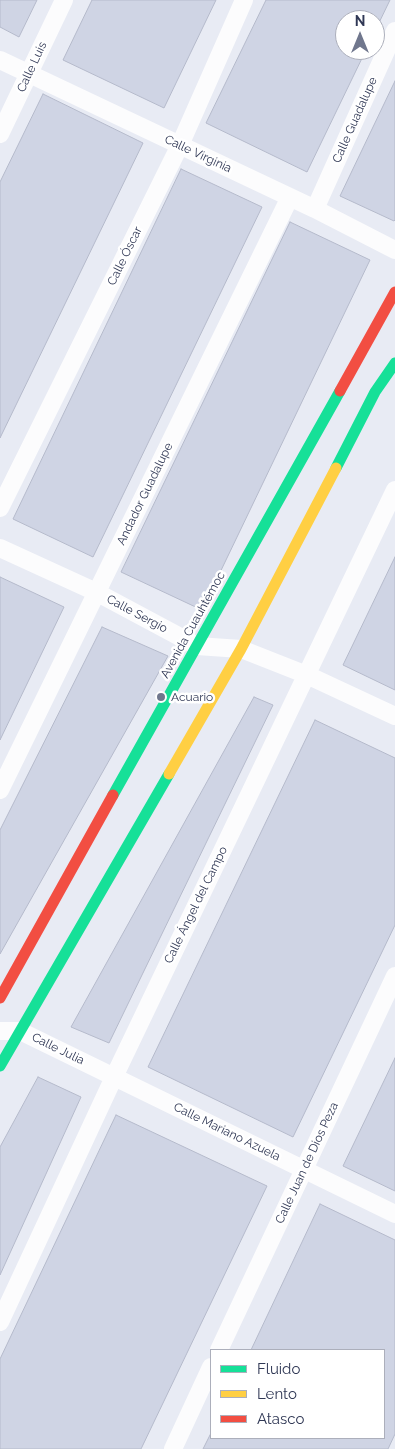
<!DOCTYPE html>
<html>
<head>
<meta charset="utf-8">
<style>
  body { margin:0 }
  #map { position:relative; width:395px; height:1449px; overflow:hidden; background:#e8ebf4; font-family:Raleway,sans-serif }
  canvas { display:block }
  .legend { position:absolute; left:210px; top:1349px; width:175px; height:90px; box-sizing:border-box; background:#fff; border:1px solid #acafbb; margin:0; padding:6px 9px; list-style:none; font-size:15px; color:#303855 }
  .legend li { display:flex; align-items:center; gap:10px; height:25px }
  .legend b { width:25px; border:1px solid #acafbb }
  .north { position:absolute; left:335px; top:10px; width:50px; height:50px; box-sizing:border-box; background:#fff; border:1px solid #acafbb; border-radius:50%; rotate:0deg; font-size:14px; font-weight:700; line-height:20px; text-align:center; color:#303855 }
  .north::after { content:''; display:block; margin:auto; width:18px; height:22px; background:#70778d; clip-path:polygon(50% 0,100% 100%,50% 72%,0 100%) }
</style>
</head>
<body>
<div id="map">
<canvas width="395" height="1449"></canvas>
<ul class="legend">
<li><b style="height:6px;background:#16e098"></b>Fluido</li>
<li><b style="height:6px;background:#ffcf43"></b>Lento</li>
<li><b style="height:6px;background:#f24e42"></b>Atasco</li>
</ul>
<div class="north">N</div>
</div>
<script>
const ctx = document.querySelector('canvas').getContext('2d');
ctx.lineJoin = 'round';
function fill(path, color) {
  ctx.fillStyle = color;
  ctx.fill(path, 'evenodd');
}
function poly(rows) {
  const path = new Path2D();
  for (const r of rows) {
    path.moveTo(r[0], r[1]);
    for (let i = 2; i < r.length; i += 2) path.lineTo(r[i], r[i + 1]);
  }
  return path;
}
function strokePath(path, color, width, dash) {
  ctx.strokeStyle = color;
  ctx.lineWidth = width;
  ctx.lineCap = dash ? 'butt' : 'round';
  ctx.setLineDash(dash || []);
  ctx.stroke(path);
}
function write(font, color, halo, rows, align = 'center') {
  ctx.font = font + ' Raleway,sans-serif';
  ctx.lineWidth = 5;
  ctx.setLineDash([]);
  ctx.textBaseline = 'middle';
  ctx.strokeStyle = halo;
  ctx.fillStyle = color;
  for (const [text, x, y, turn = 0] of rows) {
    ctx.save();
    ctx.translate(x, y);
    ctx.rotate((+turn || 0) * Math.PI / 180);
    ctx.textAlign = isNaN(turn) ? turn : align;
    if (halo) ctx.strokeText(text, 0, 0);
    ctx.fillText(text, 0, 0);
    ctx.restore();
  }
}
const building = poly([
  [0,0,37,0,19,37,0,27,0,0],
  [92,0,216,0,164,108,63,60,92,0],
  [266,0,390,0,375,31,375,20,345,20,345,50,366,50,307,172,206,123,266,0],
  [395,81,395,220,394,221,340,196,395,81],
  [43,94,143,143,0,438,0,182,43,94],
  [181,169,262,207,93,557,13,519,181,169],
  [290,222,370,260,202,610,121,572,290,222],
  [395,557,395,690,343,665,395,557],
  [0,577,64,607,0,740,0,577],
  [102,627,168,656,0,954,0,830,102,627],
  [254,697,273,705,109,1043,71,1027,254,697],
  [315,720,395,758,395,925,293,1137,148,1067,315,720],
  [395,1058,395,1191,343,1166,395,1058],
  [38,1077,81,1097,0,1275,0,1147,38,1077],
  [116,1115,267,1186,141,1449,0,1449,0,1359,116,1115],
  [320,1204,395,1240,395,1434,388,1449,203,1449,211,1433,211,1438,384,1438,384,1350,251,1350,320,1204]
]);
fill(building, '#cfd4e4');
strokePath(building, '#b5bacb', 1);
strokePath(poly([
  [0,60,315,209,395,250],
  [0,134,64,0],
  [315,209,395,31],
  [0,508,180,145,244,0],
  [0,548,96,592,197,646,241,649,307,675,395,716],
  [0,790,290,197],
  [0,1031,20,1031,395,1214],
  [0,1322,114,1077,395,490],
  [219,1350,395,976],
  [173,1449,211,1367]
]), '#fcfcfd', 18);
strokePath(poly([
  [336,468,375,392,395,363],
  [113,795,340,391],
  [0,1066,169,774]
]), '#16e098', 11);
strokePath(poly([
  [169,774,241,649,336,468]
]), '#ffcf43', 11);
strokePath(poly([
  [340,391,395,292],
  [0,998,113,795]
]), '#f24e42', 11);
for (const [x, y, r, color] of [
  [161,697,5,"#70778d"]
]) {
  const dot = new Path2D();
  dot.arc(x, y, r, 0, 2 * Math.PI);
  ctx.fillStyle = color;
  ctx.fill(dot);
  strokePath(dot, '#fff', 2);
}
write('12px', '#303855', '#fff', [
  ["Calle Luis",32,67,-65],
  ["Calle Guadalupe",355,120,-66],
  ["Calle Virginia",198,154,25],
  ["Calle Óscar",125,256,-64],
  ["Andador Guadalupe",145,494,-64],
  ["Calle Sergio",137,614,28],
  ["Avenida Cuauhtémoc",193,625,-61],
  ["Calle Ángel del Campo",196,905,-64],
  ["Calle Julia",58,1049,26],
  ["Calle Mariano Azuela",227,1132,26],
  ["Calle Juan de Dios Peza",307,1163,-65]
]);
write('12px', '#303855', '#fff', [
  ["Acuario",171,697]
], 'left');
</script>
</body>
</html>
